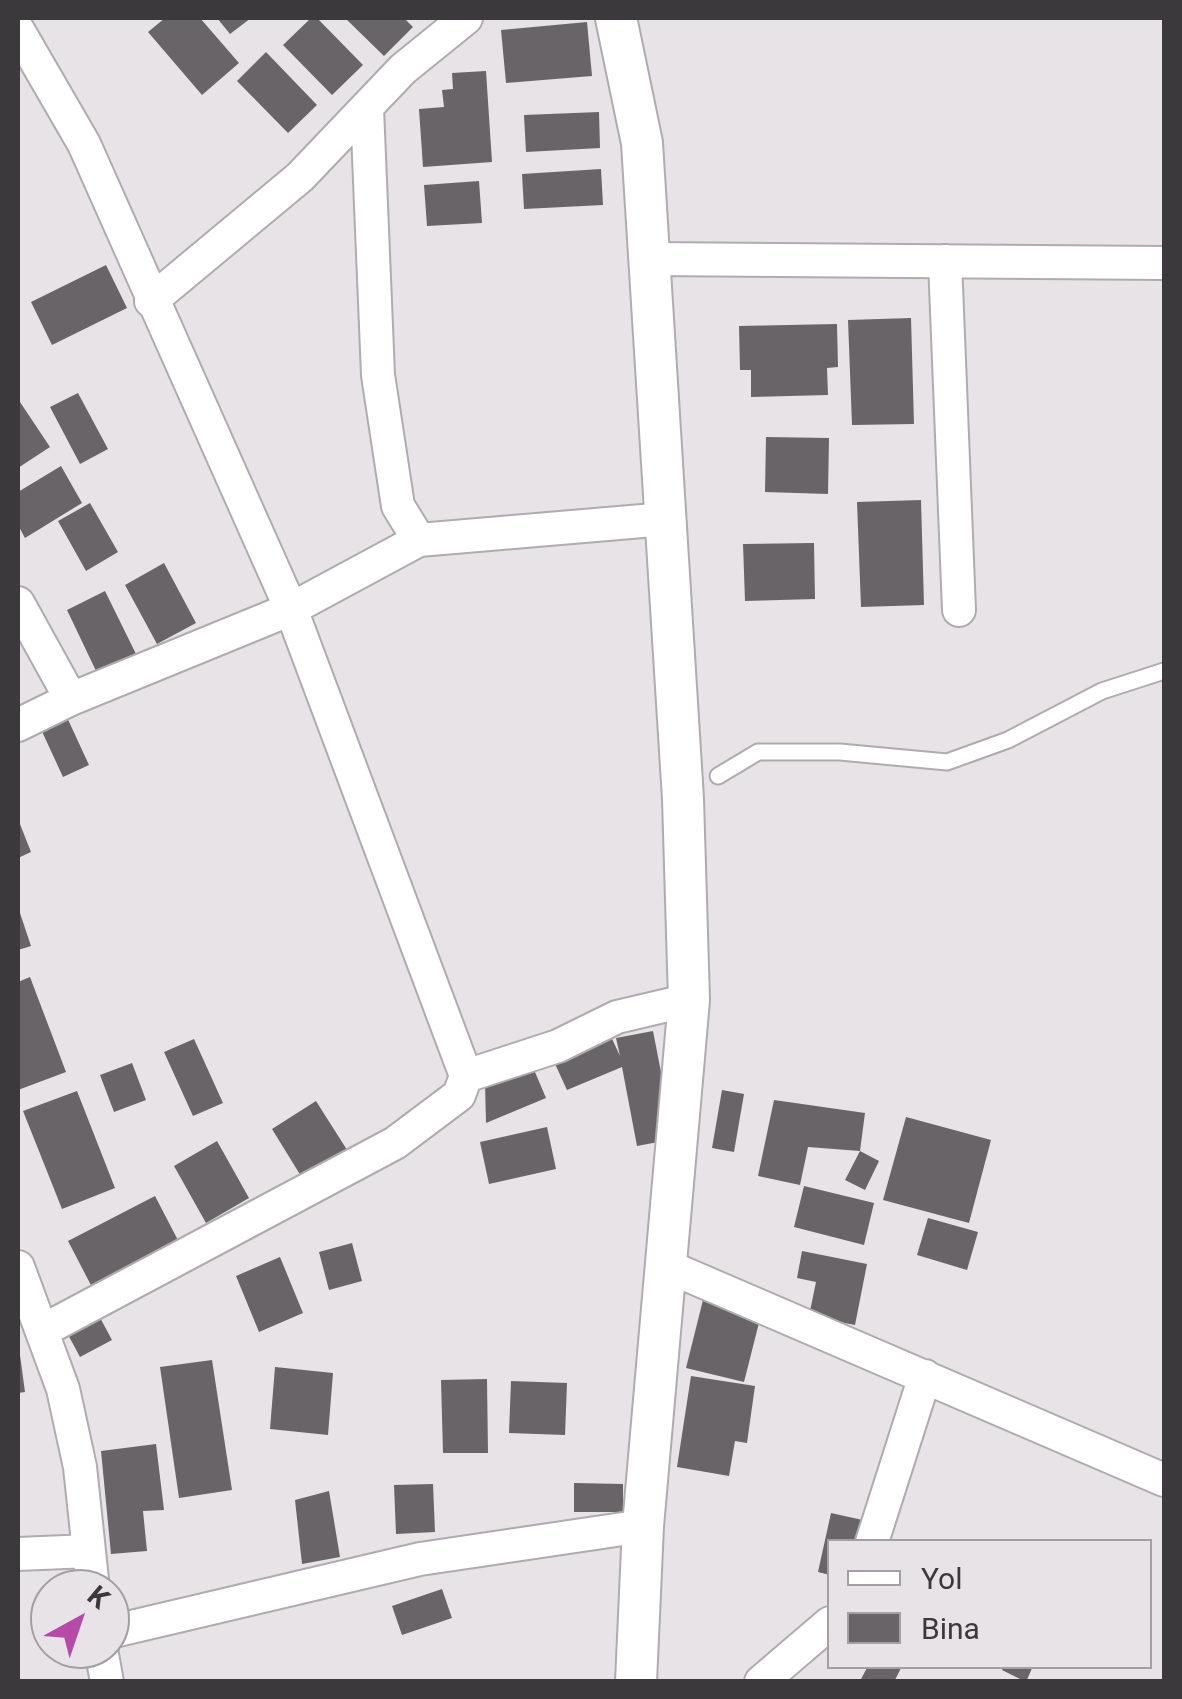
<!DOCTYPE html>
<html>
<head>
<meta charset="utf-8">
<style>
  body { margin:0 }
  #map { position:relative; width:1182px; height:1699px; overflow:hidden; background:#e8e3e7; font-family:Roboto,sans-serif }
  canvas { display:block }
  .frame { position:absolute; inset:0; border:20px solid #3b393b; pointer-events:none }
  .legend { position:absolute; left:827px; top:1539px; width:325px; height:130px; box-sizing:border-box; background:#e8e3e7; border:2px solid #a39fa2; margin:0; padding:12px 18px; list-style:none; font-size:30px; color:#3b393b }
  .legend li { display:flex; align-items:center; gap:20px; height:50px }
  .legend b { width:50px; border:2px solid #a39fa2 }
  .north { position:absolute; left:30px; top:1569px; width:100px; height:100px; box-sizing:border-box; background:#e8e3e7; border:2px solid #a39fa2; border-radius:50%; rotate:40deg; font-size:28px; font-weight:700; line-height:40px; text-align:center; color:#3b393b }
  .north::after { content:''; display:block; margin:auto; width:35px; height:45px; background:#b749a8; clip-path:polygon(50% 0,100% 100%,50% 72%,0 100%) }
</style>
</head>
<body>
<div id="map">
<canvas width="1182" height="1699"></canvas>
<div class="frame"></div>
<ul class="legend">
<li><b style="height:12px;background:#fff"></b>Yol</li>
<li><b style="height:28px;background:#696468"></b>Bina</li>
</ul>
<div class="north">K</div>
</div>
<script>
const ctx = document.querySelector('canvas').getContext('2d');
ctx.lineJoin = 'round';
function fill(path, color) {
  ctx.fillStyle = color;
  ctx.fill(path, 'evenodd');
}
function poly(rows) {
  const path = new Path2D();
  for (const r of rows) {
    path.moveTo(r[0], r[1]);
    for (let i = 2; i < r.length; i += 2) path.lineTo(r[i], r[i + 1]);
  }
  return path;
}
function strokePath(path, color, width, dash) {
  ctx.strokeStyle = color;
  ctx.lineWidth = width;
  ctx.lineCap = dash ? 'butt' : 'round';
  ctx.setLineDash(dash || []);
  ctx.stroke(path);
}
fill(poly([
  [165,18,200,18,239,63,202,95,148,32],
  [217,18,251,18,230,34],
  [311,18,317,18,363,65,332,95,283,45],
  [345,18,404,18,413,27,384,56],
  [587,22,592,76,506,83,501,30],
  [266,52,317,105,288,133,237,81],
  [486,71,492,162,423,167,419,109,444,107,442,90,453,89,452,73],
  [599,112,600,148,526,152,524,115],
  [601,169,603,205,524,209,522,174],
  [479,181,482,223,427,226,424,185],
  [106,265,127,308,52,345,31,302],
  [911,318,914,424,852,425,848,320],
  [837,324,838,367,827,368,828,395,751,397,751,370,740,370,739,326],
  [78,393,108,449,80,464,50,407],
  [20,402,50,447,18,468,18,404],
  [766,437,829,438,828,494,765,492],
  [61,466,82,503,25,538,18,525,18,492],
  [921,500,924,605,861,607,857,502],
  [90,503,118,552,86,571,58,521],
  [814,543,815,599,745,601,743,544],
  [164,563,196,623,157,644,125,585],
  [105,591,136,654,97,673,67,610],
  [65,713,89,765,63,777,39,725],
  [18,819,31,852,18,858],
  [18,907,31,946,18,950],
  [30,977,66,1072,18,1090,18,982],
  [608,1030,620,1056,616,1038,653,1031,674,1139,637,1146,622,1067,567,1090,551,1055],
  [194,1039,223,1103,193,1116,164,1052],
  [132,1063,146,1100,114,1112,100,1075],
  [532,1065,546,1098,486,1123,485,1084],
  [722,1090,744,1094,734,1152,712,1148],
  [77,1091,115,1188,62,1209,23,1111],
  [774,1100,865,1113,860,1151,879,1161,865,1190,845,1180,860,1151,808,1147,800,1185,758,1176],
  [316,1101,349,1153,304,1181,272,1129],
  [906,1117,991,1140,969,1223,883,1200],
  [547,1127,556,1169,489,1184,480,1142],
  [217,1141,249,1198,206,1223,174,1166],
  [804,1186,874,1203,864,1245,794,1227],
  [155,1196,181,1246,94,1291,68,1241],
  [928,1218,978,1232,967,1270,917,1255],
  [352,1243,362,1281,329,1290,319,1252],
  [802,1251,867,1264,855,1325,809,1316,816,1282,797,1278],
  [280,1257,303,1313,259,1332,236,1276],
  [704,1296,762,1311,744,1382,686,1368],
  [97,1312,112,1340,80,1357,65,1329],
  [18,1340,25,1392,18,1393],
  [212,1360,232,1490,179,1498,160,1367],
  [275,1367,333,1373,328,1435,270,1429],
  [691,1376,755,1386,747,1443,735,1441,729,1476,677,1467],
  [487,1379,488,1453,443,1453,441,1380],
  [511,1381,567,1383,565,1435,509,1433],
  [156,1444,164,1510,143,1511,147,1551,111,1554,101,1451],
  [574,1483,623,1484,623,1512,574,1512],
  [433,1484,435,1532,396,1534,394,1485],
  [329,1491,340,1557,302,1564,295,1500],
  [831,1513,867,1521,862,1542,830,1542,830,1575,818,1572],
  [442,1589,452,1618,402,1635,392,1606],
  [868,1666,902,1666,894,1682,865,1682,861,1679],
  [1004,1666,1033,1666,1026,1682,1002,1670]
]), '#696468');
const service = poly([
  [718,776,758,752,840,752,947,762,1008,740,1102,691,1164,671]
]);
const minor = poly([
  [18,30,84,144,291,609,466,1076],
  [367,108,378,375,398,506,419,540],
  [649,259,1164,263],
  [945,261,959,610],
  [151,301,300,177,403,69,466,18],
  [18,603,71,699,18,725],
  [71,699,291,609,419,540,666,519],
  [18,1267,63,1389,80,1467,93,1589],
  [669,1267,1164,1480],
  [42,1331,395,1143,459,1095,466,1076,558,1046,617,1017,689,1000],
  [872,1542,925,1376],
  [18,1554,89,1551],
  [110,1632,420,1559,643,1526],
  [101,1649,107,1682],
  [761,1682,830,1623]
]);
const tertiary = poly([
  [616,18,642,143,683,799,689,1000,643,1526,636,1682]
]);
strokePath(service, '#afabae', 19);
strokePath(minor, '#afabae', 36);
strokePath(tertiary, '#afabae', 44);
strokePath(service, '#fff', 15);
strokePath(minor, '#fff', 32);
strokePath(tertiary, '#fff', 40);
</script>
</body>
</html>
